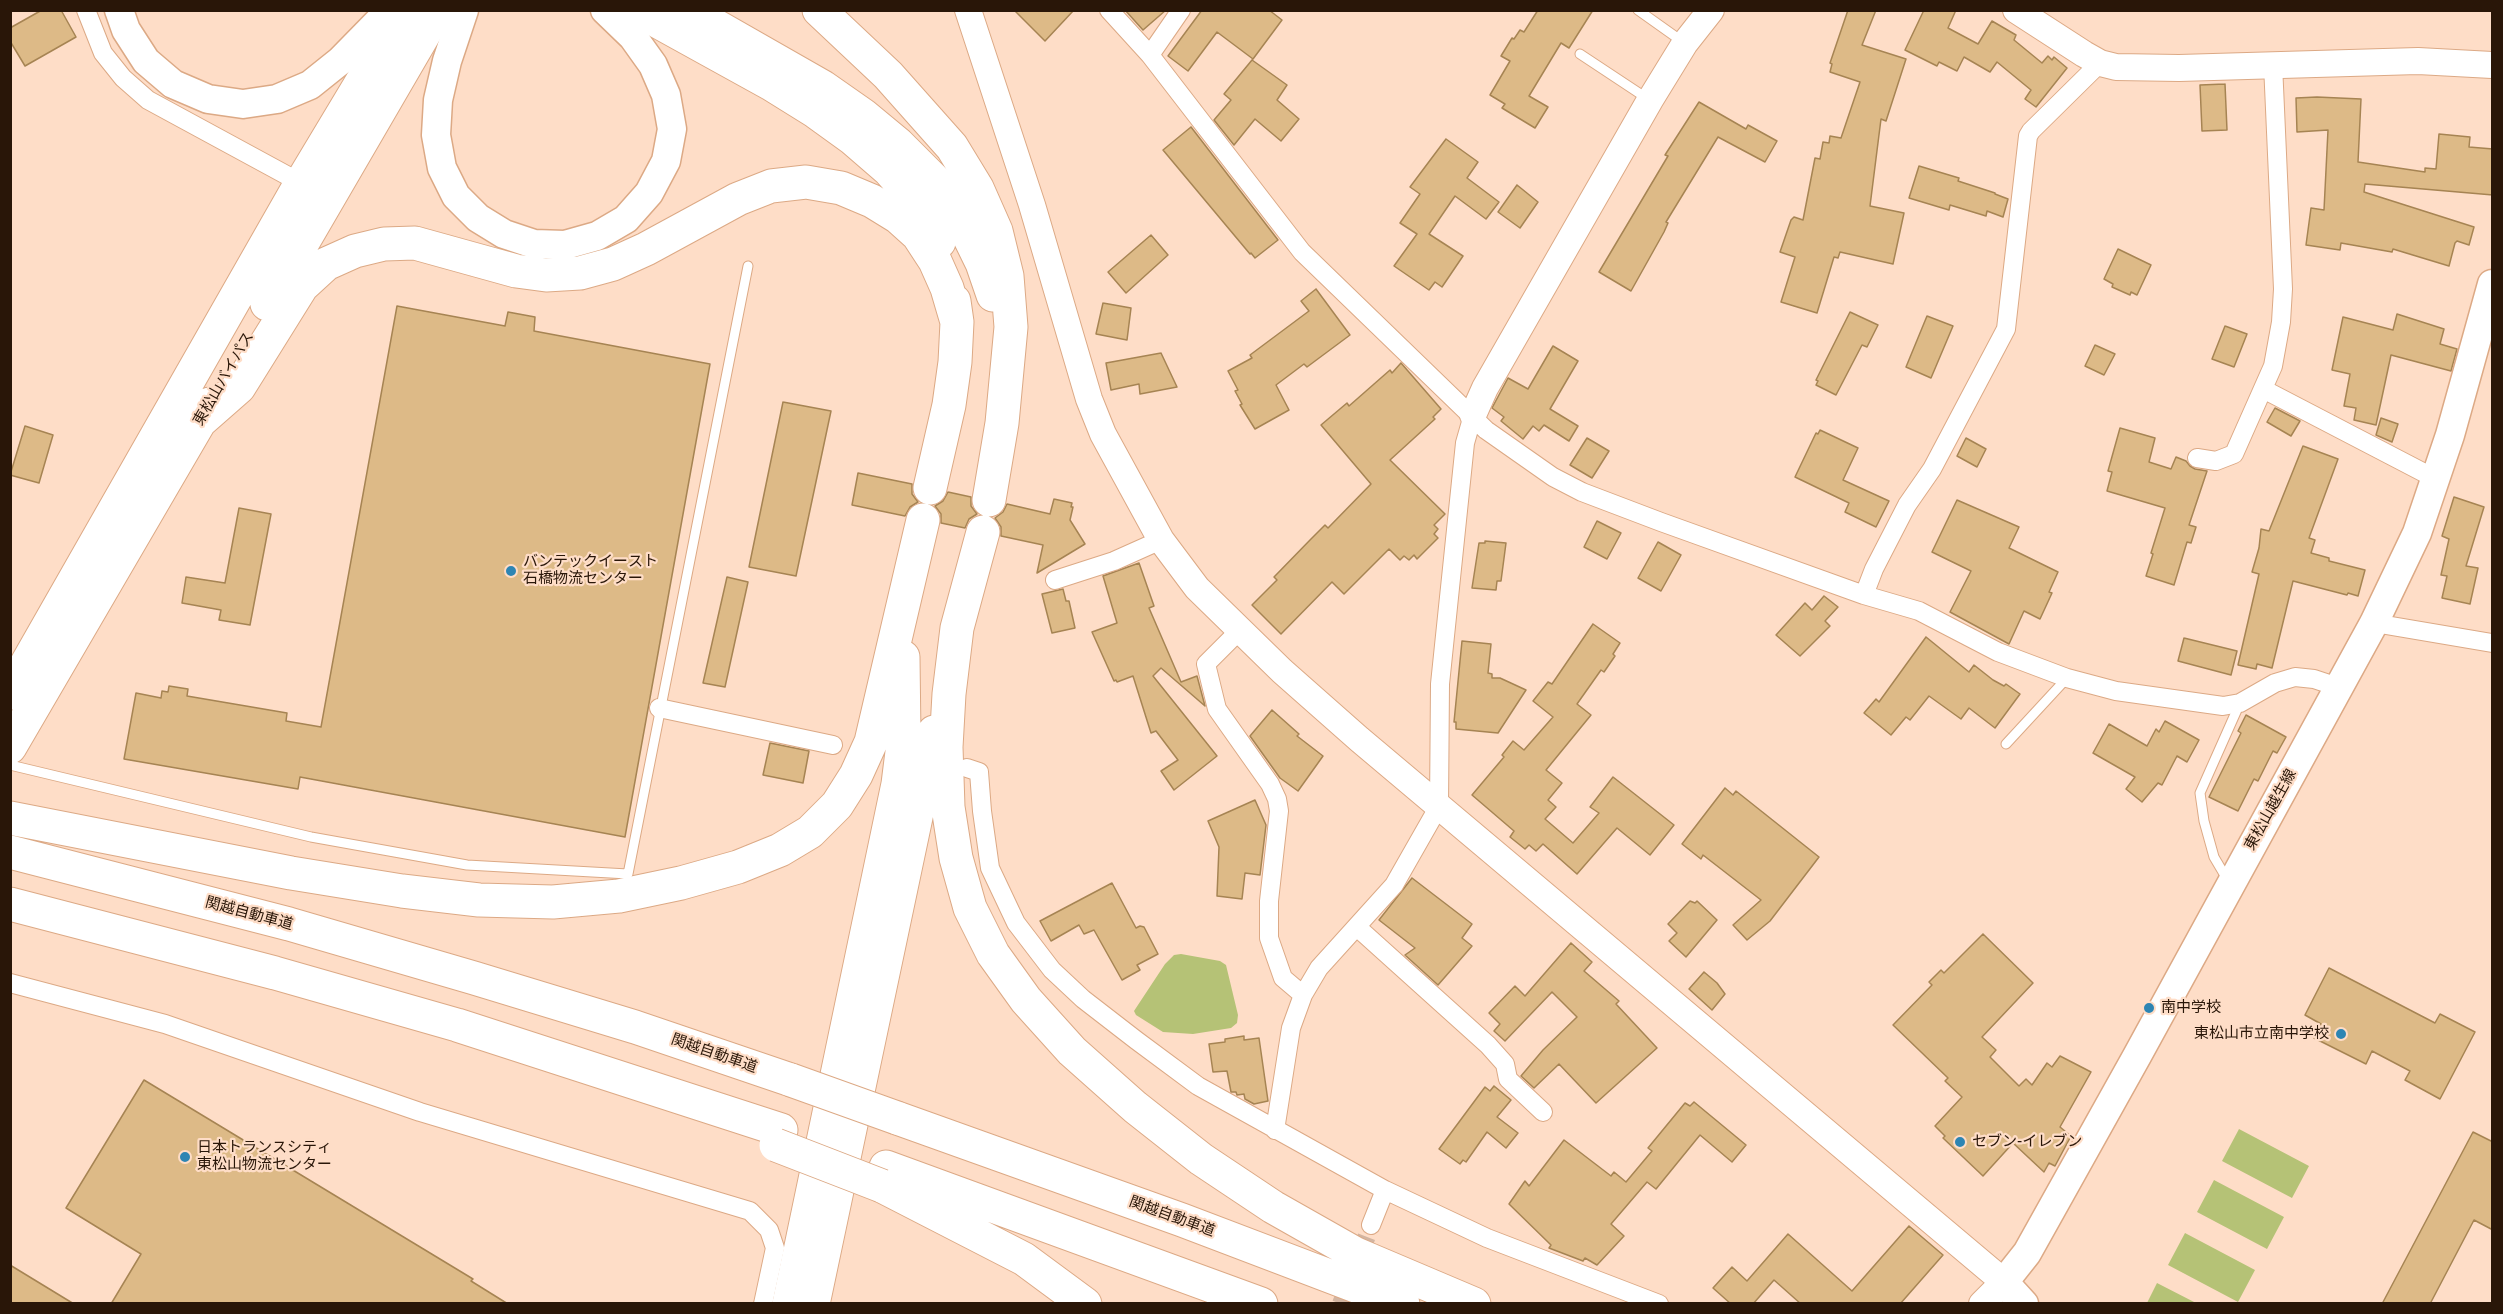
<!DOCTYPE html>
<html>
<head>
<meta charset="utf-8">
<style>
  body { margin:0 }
  #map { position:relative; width:2503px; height:1314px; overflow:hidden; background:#feddc7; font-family:Signika,sans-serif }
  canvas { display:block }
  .frame { position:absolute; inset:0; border:12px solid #291608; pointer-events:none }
</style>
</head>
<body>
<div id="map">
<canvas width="2503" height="1314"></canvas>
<div class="frame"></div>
</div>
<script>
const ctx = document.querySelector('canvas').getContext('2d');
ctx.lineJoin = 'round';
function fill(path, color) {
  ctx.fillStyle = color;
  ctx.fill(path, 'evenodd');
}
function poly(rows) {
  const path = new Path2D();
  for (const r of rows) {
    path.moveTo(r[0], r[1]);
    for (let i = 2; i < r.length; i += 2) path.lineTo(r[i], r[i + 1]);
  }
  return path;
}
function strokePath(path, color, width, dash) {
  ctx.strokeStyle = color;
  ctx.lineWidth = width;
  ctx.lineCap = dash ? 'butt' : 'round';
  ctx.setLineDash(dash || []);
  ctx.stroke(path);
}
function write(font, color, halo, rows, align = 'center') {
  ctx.font = font + ' Signika,"Noto Sans JP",sans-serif';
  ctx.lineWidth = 4.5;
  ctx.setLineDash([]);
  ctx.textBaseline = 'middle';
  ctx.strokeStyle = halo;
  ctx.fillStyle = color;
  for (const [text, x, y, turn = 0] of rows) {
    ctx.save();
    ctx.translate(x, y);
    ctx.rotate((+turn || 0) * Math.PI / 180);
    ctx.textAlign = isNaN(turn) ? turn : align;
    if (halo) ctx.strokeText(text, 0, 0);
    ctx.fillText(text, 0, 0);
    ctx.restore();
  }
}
fill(poly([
  [1181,954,1220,961,1226,965,1238,1015,1237,1023,1231,1028,1193,1034,1163,1032,1136,1015,1134,1011,1165,964,1174,955],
  [2239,1129,2309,1166,2292,1198,2222,1161],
  [2214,1180,2284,1217,2267,1249,2197,1212],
  [2185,1233,2255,1270,2238,1302,2168,1265],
  [2157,1283,2196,1303,2147,1303]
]), '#b5c276');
const building = poly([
  [42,10,61,10,76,37,25,66,10,41,10,28,42,10],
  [1014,10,1074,10,1045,41,1014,10],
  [1125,10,1166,10,1143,30,1125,10],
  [1202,10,1269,10,1282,20,1253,59,1217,32,1188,71,1168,56,1202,10],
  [1538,10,1593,10,1569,48,1561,43,1529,96,1548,107,1535,128,1502,108,1505,104,1490,95,1510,61,1501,56,1512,38,1514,39,1520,30,1524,32,1538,10],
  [1848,10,1876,10,1862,45,1906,59,1886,121,1881,119,1870,206,1904,213,1893,264,1840,252,1838,258,1834,257,1817,313,1781,302,1795,257,1780,252,1791,220,1794,217,1803,220,1815,158,1820,159,1823,142,1829,143,1830,136,1841,138,1860,82,1830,72,1832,64,1830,63,1848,10],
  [1924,10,1956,10,1948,28,1978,44,1992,21,2016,35,2014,40,2042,63,2048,56,2052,60,2054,57,2067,68,2036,107,2025,99,2031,90,1997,62,1990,72,1964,57,1957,71,1939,62,1937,66,1905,50,1924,10],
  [1252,60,1287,85,1277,100,1299,119,1281,141,1255,119,1234,145,1214,120,1231,100,1224,94,1252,60],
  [2225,84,2227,130,2202,131,2200,85,2225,84],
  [2317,97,2361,99,2358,162,2425,172,2425,168,2436,169,2439,134,2470,137,2469,147,2493,149,2493,195,2365,184,2364,192,2474,227,2469,245,2457,241,2455,243,2449,266,2393,249,2392,252,2341,243,2340,250,2306,245,2311,208,2324,210,2328,130,2297,132,2296,98,2317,97],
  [1699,102,1746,129,1748,125,1777,141,1765,162,1718,137,1666,222,1668,223,1664,232,1631,291,1599,272,1668,156,1665,155,1699,102],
  [1191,127,1278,240,1255,258,1251,253,1250,254,1163,150,1191,127],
  [1446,139,1478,162,1467,178,1499,202,1486,219,1455,196,1429,234,1463,256,1442,287,1435,282,1429,290,1394,266,1417,234,1400,223,1420,194,1410,187,1446,139],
  [1919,166,1959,178,1958,181,1995,193,1995,194,2008,199,2003,217,1987,211,1986,216,1950,205,1949,210,1909,198,1919,166],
  [1517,185,1538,202,1520,228,1498,212,1517,185],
  [1151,235,1168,255,1126,293,1108,272,1151,235],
  [2118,249,2151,265,2137,295,2131,292,2130,295,2112,287,2113,284,2104,279,2118,249],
  [1316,289,1350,335,1307,367,1304,364,1276,385,1289,410,1255,429,1240,405,1242,404,1235,391,1238,390,1228,371,1252,358,1250,355,1309,311,1301,301,1316,289],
  [1103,303,1131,308,1127,340,1096,334,1103,303],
  [397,306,505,326,508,312,535,317,534,331,710,364,625,837,300,777,298,789,124,759,136,693,161,698,162,691,168,692,169,686,188,689,187,696,287,713,286,721,321,727,397,306],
  [1850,312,1878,325,1867,347,1862,345,1836,395,1816,385,1818,381,1816,380,1850,312],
  [2397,314,2444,329,2440,344,2457,349,2451,371,2391,355,2376,425,2354,420,2356,408,2344,406,2350,374,2332,370,2343,317,2393,330,2397,314],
  [1927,316,1953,326,1931,378,1906,367,1927,316],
  [2225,326,2247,334,2234,367,2212,359,2225,326],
  [2095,345,2115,354,2104,375,2085,366,2095,345],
  [1553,346,1578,361,1550,409,1578,426,1569,441,1544,425,1539,431,1533,426,1523,439,1501,421,1504,417,1492,408,1508,378,1528,389,1553,346],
  [1161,353,1177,387,1140,394,1139,384,1111,390,1106,363,1161,353],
  [1401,363,1441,409,1433,417,1435,419,1390,460,1445,514,1434,525,1438,529,1434,534,1438,538,1417,559,1414,555,1409,560,1404,556,1400,560,1389,549,1344,594,1332,582,1281,634,1252,605,1277,580,1274,577,1311,539,1325,525,1328,528,1371,484,1321,425,1347,403,1349,406,1390,370,1392,373,1401,363],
  [783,402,831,411,796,576,749,567,783,402],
  [2275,408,2300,421,2291,436,2267,422,2275,408],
  [2381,418,2398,424,2392,442,2376,435,2381,418],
  [25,426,53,435,39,483,10,475,25,426],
  [2120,428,2155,438,2149,462,2171,469,2176,457,2186,461,2190,466,2195,469,2207,471,2189,525,2196,527,2191,543,2187,542,2174,585,2146,576,2153,554,2151,553,2165,508,2107,491,2112,472,2108,471,2120,428],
  [1820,430,1858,448,1843,480,1889,501,1876,527,1845,512,1849,503,1795,477,1816,433,1818,434,1820,430],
  [1587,438,1609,451,1592,478,1570,465,1587,438],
  [1966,438,1986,449,1977,467,1957,456,1966,438],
  [2303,446,2338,459,2309,538,2315,540,2311,553,2329,558,2329,561,2365,570,2358,596,2348,593,2347,595,2293,581,2272,668,2257,664,2256,669,2238,665,2259,574,2252,572,2259,548,2261,529,2269,531,2303,446],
  [858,473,912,484,912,494,918,502,910,507,905,516,852,505,858,473],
  [948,492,971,497,971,506,977,514,969,519,965,528,941,523,941,514,935,506,943,501,948,492],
  [2454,497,2484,507,2466,566,2478,568,2470,604,2442,598,2447,576,2441,575,2449,539,2442,536,2454,497],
  [1054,499,1072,503,1071,507,1073,507,1070,520,1085,544,1037,573,1043,545,1001,536,1001,527,995,518,1003,512,1007,504,1050,514,1054,499],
  [1957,500,2019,527,2009,548,2058,572,2049,592,2052,593,2040,619,2024,611,2009,644,1950,612,1971,571,1932,552,1957,500],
  [239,508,271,514,250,625,219,620,221,610,182,603,186,577,225,583,239,508],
  [1597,521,1621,533,1607,559,1584,547,1597,521],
  [1485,541,1506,543,1501,581,1497,581,1496,590,1472,588,1479,543,1485,543,1485,541],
  [1658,542,1681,555,1661,591,1638,578,1658,542],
  [1139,563,1154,606,1149,608,1181,682,1197,676,1205,706,1161,668,1153,676,1217,756,1174,790,1161,771,1178,760,1156,731,1151,733,1133,676,1117,682,1116,680,1114,681,1092,632,1117,623,1103,576,1139,563],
  [727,577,748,582,725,687,703,683,727,577],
  [1063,589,1066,601,1069,601,1075,628,1052,633,1042,594,1063,589],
  [1824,596,1838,607,1825,621,1830,626,1800,656,1776,635,1805,603,1812,610,1824,596],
  [1593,624,1620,643,1613,654,1615,656,1604,672,1601,670,1577,704,1591,715,1546,770,1562,783,1548,800,1556,807,1545,819,1573,843,1599,813,1590,807,1613,777,1674,825,1650,855,1617,828,1577,874,1543,844,1536,851,1529,845,1525,849,1510,837,1514,831,1472,795,1504,757,1502,755,1513,741,1524,750,1553,717,1533,701,1548,682,1552,684,1593,624],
  [1926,637,1969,672,1974,665,1993,680,2004,686,2006,684,2020,694,1995,728,1969,708,1961,719,1929,696,1910,720,1906,717,1891,735,1864,713,1876,699,1879,702,1926,637],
  [2184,638,2237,651,2231,675,2178,661,2184,638],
  [1462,641,1491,644,1488,673,1492,674,1492,678,1500,678,1526,690,1498,733,1456,729,1456,722,1454,722,1462,641],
  [1272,710,1299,734,1297,736,1323,756,1298,791,1280,778,1250,736,1272,710],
  [2246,715,2286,737,2277,753,2273,751,2258,781,2254,779,2238,811,2209,797,2241,733,2238,731,2246,715],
  [2165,721,2199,740,2187,762,2177,756,2162,785,2158,783,2142,802,2126,789,2135,777,2093,753,2109,724,2147,746,2156,729,2159,732,2165,721],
  [770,743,809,751,803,783,763,775,770,743],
  [1725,788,1733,795,1736,791,1819,857,1770,921,1747,940,1733,925,1761,900,1703,855,1701,859,1682,844,1725,788],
  [1255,800,1266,825,1260,875,1245,873,1242,899,1217,896,1219,847,1208,821,1255,800],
  [1412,878,1472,924,1462,938,1472,946,1438,985,1405,955,1415,948,1379,920,1412,878],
  [1112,883,1136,928,1140,926,1144,927,1158,954,1137,965,1140,970,1122,980,1094,930,1084,934,1079,925,1051,941,1040,921,1112,883],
  [1690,901,1695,903,1697,901,1717,920,1686,957,1669,941,1677,933,1668,924,1690,901],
  [1983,934,2033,983,1982,1037,1996,1050,1990,1057,2019,1086,2026,1079,2032,1085,2047,1063,2052,1067,2060,1056,2091,1072,2060,1127,2071,1136,2055,1166,2049,1163,2044,1172,2013,1143,1983,1176,1943,1138,1945,1136,1935,1126,1962,1097,1945,1081,1948,1078,1893,1025,1932,985,1929,982,1941,970,1944,973,1983,934],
  [1571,943,1592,962,1584,971,1619,1001,1616,1004,1657,1048,1596,1103,1559,1064,1534,1088,1521,1076,1543,1050,1577,1017,1552,992,1505,1041,1494,1031,1500,1024,1489,1013,1515,986,1525,996,1571,943],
  [2329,968,2435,1023,2440,1014,2475,1032,2440,1099,2405,1080,2410,1071,2372,1051,2366,1064,2314,1038,2321,1024,2305,1015,2329,968],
  [1704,972,1717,983,1725,994,1712,1010,1689,989,1704,972],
  [1244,1036,1244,1040,1259,1038,1268,1101,1254,1104,1245,1099,1244,1094,1237,1095,1236,1092,1231,1092,1227,1071,1213,1072,1209,1044,1225,1042,1225,1039,1244,1036],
  [144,1080,473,1279,471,1281,508,1304,111,1304,141,1254,66,1208,144,1080],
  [1494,1086,1511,1100,1497,1117,1518,1133,1506,1148,1487,1132,1466,1162,1463,1160,1460,1164,1439,1149,1485,1087,1490,1091,1494,1086],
  [1694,1102,1746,1145,1732,1162,1700,1135,1656,1189,1647,1182,1611,1224,1624,1236,1597,1265,1585,1258,1583,1261,1549,1248,1551,1245,1509,1204,1525,1181,1529,1186,1564,1140,1611,1176,1614,1172,1626,1182,1652,1151,1648,1148,1685,1103,1690,1106,1694,1102],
  [2473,1132,2493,1142,2493,1230,2474,1220,2430,1304,2382,1304,2473,1132],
  [1909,1226,1943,1255,1900,1304,1801,1304,1774,1280,1753,1304,1731,1304,1713,1288,1732,1267,1747,1281,1788,1234,1852,1291,1909,1226],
  [10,1265,74,1304,10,1304,10,1265]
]);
fill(building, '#ddba87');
strokePath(building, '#a68453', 1.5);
strokePath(poly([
  [1341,1304,1371,1225]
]), '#d3b5a1', 18, [18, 9]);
const lane = poly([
  [1638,10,1683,42],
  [1580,54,1648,99],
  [2006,744,2067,678],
  [10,765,311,837,467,865,628,874,748,266],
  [2227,879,2214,857,2204,821,2200,793,2240,703]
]);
const street = poly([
  [86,10,103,53,123,78,148,100,301,183],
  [1109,10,1150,55],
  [1181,10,1150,55,1302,252,1486,430,1553,477,1582,492,1661,522,1864,595,1919,611,1998,652,2067,678,2116,691,2223,706,2240,703,2275,683,2295,677,2314,679,2338,687],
  [2263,389,2436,479],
  [2197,458,2216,461,2234,454,2273,366,2281,322,2283,289,2273,64],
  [1055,580,1114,561,1161,540],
  [1864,595,1874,569,1907,505,1932,469,2006,329,2028,136,2031,131,2100,63],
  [2374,623,2492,643],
  [1239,631,1206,664,1217,709,1270,784,1277,799,1279,811,1269,901,1269,938,1283,978,1303,995],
  [659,708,833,745],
  [967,768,979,772,982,811,990,868,1016,923,1052,970,1083,999,1136,1040,1198,1086,1385,1190,1487,1238,1659,1304],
  [1358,928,1488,1045,1505,1064,1508,1079,1543,1112],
  [10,983,165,1024,420,1112,750,1211,769,1230,775,1248,763,1304],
  [1275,1130,1291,1028,1303,995,1319,968,1394,885,1439,806,1440,684,1465,443,1473,415],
  [1371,1225,1385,1190]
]);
const secondary = poly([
  [968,10,1032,205,1089,399,1103,434,1161,540,1197,588,1282,671,1359,739,2004,1282,1982,1304],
  [2016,10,2084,54,2100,63,2116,67,2179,68,2418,61,2492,65],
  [1473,415,1485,388,1650,100,1685,43,1711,10]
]);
const primary = poly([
  [119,10,126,30,146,61,173,84,208,99,243,104,277,99,310,85,340,61,390,10],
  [464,10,447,61,438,100,436,135,442,168,456,196,478,218,504,234,534,244,565,245,597,236,626,219,649,193,666,161,672,129,666,95,653,65,633,37,605,10],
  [2024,1304,2004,1282,2027,1253,2137,1056,2374,623,2417,533,2450,435,2492,284]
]);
const highway = poly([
  [637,10,771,84,816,112,852,138,889,170,919,204,939,242],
  [688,10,823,87,863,115,898,144,933,179,961,220,982,263,993,295],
  [819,10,888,75,952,147,977,188,996,231,1007,276,1011,327,1002,423,989,500],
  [267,304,438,10],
  [198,423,239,387,302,286,326,264,355,251,384,244,415,243,516,271,546,275,580,273,613,264,646,249,738,199,771,186,806,182,841,188,872,201,898,217,918,235,935,261,947,288,957,322],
  [930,488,949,405,955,362,957,322,954,301],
  [983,532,957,628,949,694,946,747,948,807,956,858,970,908,993,954,1026,1000,1072,1051,1135,1107,1201,1159,1273,1207,1356,1254,1474,1304],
  [10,693,301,183,405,10],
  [10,747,210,404],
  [10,818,291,873,402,891,479,900,553,902,619,896,681,883,738,867,780,850,810,832,837,805,856,775,871,742,923,520],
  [10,852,289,924,474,978,635,1027,791,1080],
  [10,904,275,973,457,1025,781,1130],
  [897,1118,1182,1220,1403,1304],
  [886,1167,1261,1304],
  [882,1186,1024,1259,1085,1304],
  [789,1304,898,784,904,736,903,657],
  [813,1304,934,732]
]);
strokePath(lane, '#dca985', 11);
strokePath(street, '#dca985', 20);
strokePath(secondary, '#dca985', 28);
strokePath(primary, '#dca985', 31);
strokePath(highway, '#dca985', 35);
strokePath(lane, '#fff', 9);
strokePath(street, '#fff', 18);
strokePath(secondary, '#fff', 26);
strokePath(primary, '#fff', 28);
strokePath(highway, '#fff', 33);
const highwayBridge = poly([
  [791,1080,897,1118],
  [776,1145,882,1186]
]);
strokePath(highwayBridge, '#dca985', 35, []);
strokePath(highwayBridge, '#fff', 33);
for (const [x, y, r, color] of [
  [511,571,6,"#2d85b3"],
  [2149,1008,6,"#2d85b3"],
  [2341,1034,6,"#2d85b3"],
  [1960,1142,6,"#2d85b3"],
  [185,1157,6,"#2d85b3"]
]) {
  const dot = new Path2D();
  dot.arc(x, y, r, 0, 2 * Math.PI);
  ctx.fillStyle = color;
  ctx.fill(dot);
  strokePath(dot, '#feddc7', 2);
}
write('15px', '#291608', '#feddc7', [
  ["東松山バイパス",224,379,-60],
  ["東松山越生線",2271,810,-61],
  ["関越自動車道",249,914,15],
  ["関越自動車道",714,1054,19],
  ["関越自動車道",1172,1217,20]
]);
write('15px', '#291608', '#feddc7', [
  ["バンテックイースト",523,562],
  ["石橋物流センター",523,579],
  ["南中学校",2161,1008],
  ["東松山市立南中学校",2329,1034,"right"],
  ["セブン-イレブン",1972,1142],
  ["日本トランスシティ",197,1148],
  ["東松山物流センター",197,1165]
], 'left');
</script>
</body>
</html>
